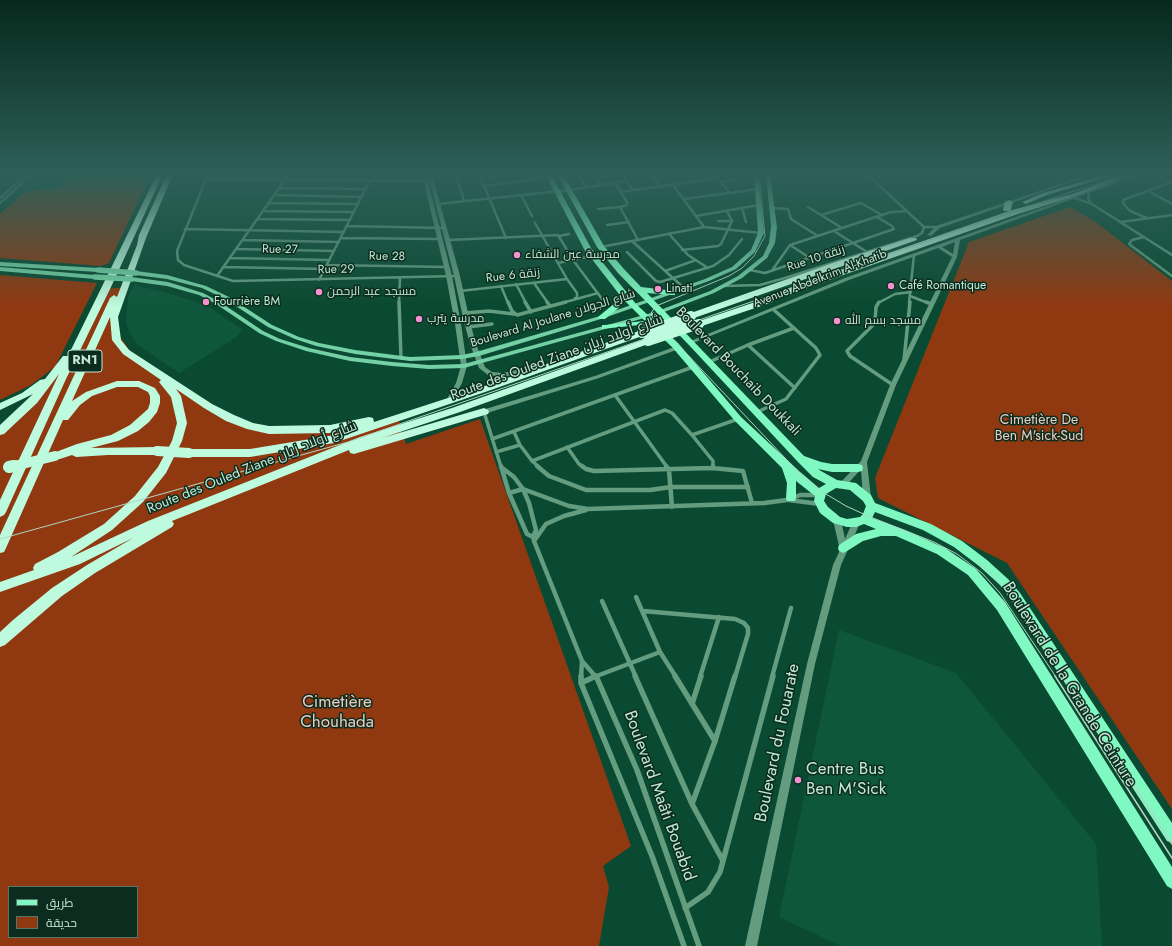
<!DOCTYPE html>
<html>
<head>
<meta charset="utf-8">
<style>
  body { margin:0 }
  #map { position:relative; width:1172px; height:946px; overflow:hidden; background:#0b4a32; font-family:Jost,Cairo,sans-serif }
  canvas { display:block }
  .legend { position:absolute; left:8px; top:886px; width:130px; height:52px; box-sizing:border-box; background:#0b2c1e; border:1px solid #557767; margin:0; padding:5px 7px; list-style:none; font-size:12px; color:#c3e7d4 }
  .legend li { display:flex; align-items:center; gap:8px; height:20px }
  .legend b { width:20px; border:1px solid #557767 }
</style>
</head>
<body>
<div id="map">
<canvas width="1172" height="946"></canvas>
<ul class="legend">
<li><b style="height:5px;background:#7ff9c1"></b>طريق</li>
<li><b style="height:11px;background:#903911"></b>حديقة</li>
</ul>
</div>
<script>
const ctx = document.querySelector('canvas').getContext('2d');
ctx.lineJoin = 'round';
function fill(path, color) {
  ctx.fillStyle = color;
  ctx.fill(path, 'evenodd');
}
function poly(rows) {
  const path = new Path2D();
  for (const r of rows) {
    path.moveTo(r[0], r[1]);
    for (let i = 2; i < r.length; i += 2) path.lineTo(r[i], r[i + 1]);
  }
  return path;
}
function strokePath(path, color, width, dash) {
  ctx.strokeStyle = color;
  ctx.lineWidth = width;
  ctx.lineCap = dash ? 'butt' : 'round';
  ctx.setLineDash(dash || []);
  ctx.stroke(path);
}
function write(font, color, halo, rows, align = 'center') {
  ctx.font = font + ' Jost,Cairo,sans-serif';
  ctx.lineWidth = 3;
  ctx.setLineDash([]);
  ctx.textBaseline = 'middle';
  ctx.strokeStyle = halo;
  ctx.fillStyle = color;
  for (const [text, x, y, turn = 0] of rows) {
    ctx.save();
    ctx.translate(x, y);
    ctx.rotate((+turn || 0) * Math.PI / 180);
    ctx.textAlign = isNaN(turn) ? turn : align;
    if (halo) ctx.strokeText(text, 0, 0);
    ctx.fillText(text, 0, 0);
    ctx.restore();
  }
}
fill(poly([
  [253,174,286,174,283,179,249,178],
  [134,285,171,294,206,305,243,330,235,338,179,373,138,345,129,332,126,321,128,297],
  [839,630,956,673,1096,844,1102,946,841,946,779,917]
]), '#0e573c');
fill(poly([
  [72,174,151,174,109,263,101,266,0,258,0,214,26,191,59,188],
  [1070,207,1096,222,1172,281,1172,809,1007,563,878,498,875,478,969,242],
  [0,275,97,283,55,367,31,385,0,400],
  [127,287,113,327,131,352,157,370,243,423,285,432,327,431,398,418,406,444,480,419,631,846,603,866,609,887,599,946,0,946,0,434,62,369,105,289],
  [9,887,137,887,137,937,9,937]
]), '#903911');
strokePath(poly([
  [532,216,535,223]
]), '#27624a', 2.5, [2.5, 1.5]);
strokePath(poly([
  [718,221,732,221]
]), '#649c80', 2.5);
strokePath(poly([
  [208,174,177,251,178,260,184,265,233,281,457,276],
  [456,174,464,201],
  [479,174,506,238],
  [578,174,586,187],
  [593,174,600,185],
  [622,174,633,190],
  [651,174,661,187],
  [687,174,694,182],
  [714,174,730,193],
  [867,174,924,227],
  [430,175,438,174],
  [206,179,432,181],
  [481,179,512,175],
  [721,182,733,180,734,174],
  [615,183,627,202,627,205,620,207,638,240],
  [673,185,704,227],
  [484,186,550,177],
  [279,188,366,189],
  [1148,191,1172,204],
  [621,192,718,178],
  [1089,193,1088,198,1091,203],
  [274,195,362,197],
  [521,195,532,216],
  [0,198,19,181,24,174],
  [1075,198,1092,204,1172,255],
  [684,199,758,189],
  [0,203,20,185,29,174],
  [269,203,358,204],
  [438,204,569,190,626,181],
  [808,207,842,228],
  [742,208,746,222],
  [772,208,788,209,791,219,818,236],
  [598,209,620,207],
  [264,211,354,212],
  [696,216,759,205],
  [823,216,822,215,824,214,861,203,882,215],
  [1147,218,1130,211,1123,203,1123,200,1172,182],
  [258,219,350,220],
  [1121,222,1172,215],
  [535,223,567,279,577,293,577,297,575,298],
  [607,225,629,222],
  [347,226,444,228],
  [924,227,938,227],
  [185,229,344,232],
  [834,231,867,252],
  [669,234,688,255,708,268],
  [559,236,569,234],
  [1144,237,1132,240,1129,244,1172,276],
  [341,238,440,239],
  [243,240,339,242],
  [448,240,558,235,573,260,602,299],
  [632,241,684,288],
  [601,247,704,227,761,233],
  [237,249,334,251],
  [682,250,718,246,721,244,732,221,727,211],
  [627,252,656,281,660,282,713,266,729,255,742,239],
  [230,258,329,260],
  [810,258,790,245,891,212,907,211],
  [558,263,592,256],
  [327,265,447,267],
  [223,267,325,269],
  [773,269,790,245],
  [750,270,765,273,894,229,892,226,877,217],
  [665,271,696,260],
  [217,276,289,174],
  [319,280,370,180],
  [534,283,548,303],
  [516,284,526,303],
  [501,286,508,303],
  [723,286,760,285,785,278,917,236,922,233,924,227],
  [460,291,567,279],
  [910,296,928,303],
  [399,303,400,278],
  [562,303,598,293],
  [878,303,895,294,911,292],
  [909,303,914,255]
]), '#649c80', 2.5);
strokePath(poly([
  [399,302,401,358],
  [508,302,512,311,517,315,566,302],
  [525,302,531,312],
  [547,302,550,306],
  [879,302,876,307,875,321,872,326,847,351,850,356,893,385],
  [926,302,932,304],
  [465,313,489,311,514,314],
  [468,327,492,324],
  [748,345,794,328],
  [904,360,910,302],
  [709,362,748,345,795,388],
  [615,395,667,467],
  [484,412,501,467],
  [757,412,786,399,820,355,816,348,774,310],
  [514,432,520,445,532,461,539,467],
  [692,435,738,419],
  [492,439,693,367],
  [567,447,579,464,583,467],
  [496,452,520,445],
  [532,461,665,410,672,413,692,435,713,461,713,467]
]), '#649c80', 3.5);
strokePath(poly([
  [501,466,509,493,527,534,533,537],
  [537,466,549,476,586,490,650,490,671,487,748,487],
  [582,466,586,469,594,471,712,468,743,471,752,503],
  [666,466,669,470,672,507],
  [501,467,514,477,523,489,529,503,536,530,533,537,534,541,582,661,596,677],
  [712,468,713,466],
  [509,493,523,489,569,506,588,509,764,503,787,500,800,495,817,495],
  [789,500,820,504],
  [534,541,546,524,564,516,586,510],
  [636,597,660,652,676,677],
  [602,601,636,677],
  [643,611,735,619,744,623,748,628,748,634,735,677],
  [581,677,582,661],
  [594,677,660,652],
  [700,677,719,617],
  [772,677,791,608]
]), '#649c80', 4.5);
strokePath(poly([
  [581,676,581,683,652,856,684,946],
  [596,676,637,770,699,946],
  [635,676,692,804,723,861],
  [675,676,715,741],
  [581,683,596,676],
  [692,704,701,676],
  [692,804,715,741,735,676],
  [685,908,708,892,720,872,773,676]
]), '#649c80', 5.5);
fill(poly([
  [422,174,426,174,452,276,461,324,467,366,462,383,451,403,449,403,446,401,456,383,461,366,455,324,446,276,422,174],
  [428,174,432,174,460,276,470,322,476,344,485,367,492,372,503,373,545,364,548,366,547,367,503,377,488,375,479,368,470,344,464,322,454,276,428,174],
  [1089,174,1095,174,940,228,931,236,927,235,936,226,1089,174],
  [1136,174,1142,174,960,240,957,257,896,385,867,462,871,498,870,500,867,501,864,500,863,498,861,469,846,486,843,487,840,486,839,484,861,461,890,385,952,257,938,248,849,280,693,343,689,343,688,342,845,278,1136,174],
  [955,242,953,254,942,247,955,242],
  [677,346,679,347,679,349,599,378,484,414,481,412,482,410,595,376,677,346],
  [837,517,840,518,841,520,845,539,853,521,856,520,859,521,860,523,841,565,815,664,757,946,745,946,807,664,833,565,840,550,833,520,834,518,837,517]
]), '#649c80');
fill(poly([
  [754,174,758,174,764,233,755,252,736,269,709,281,604,318,479,356,462,359,410,361,355,354,316,346,295,339,268,327,225,299,202,288,167,279,136,275,133,273,136,271,167,275,206,286,229,297,272,325,299,337,319,343,355,350,410,357,462,355,476,352,600,316,705,279,732,267,751,250,758,233,754,174],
  [766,174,770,174,777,227,775,243,767,258,742,278,714,293,659,314,464,368,429,369,392,366,350,361,306,351,276,341,259,333,216,304,199,295,167,286,131,281,128,279,131,277,168,282,203,293,220,302,263,331,280,339,309,348,350,357,392,362,429,365,464,364,655,312,710,291,738,276,763,256,769,243,771,227,766,174],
  [0,262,98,268,101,270,98,272,0,266,0,262],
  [0,267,95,275,98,277,95,279,0,271,0,267]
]), '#74d1a5');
fill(poly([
  [545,174,551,174,591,248,636,304,678,343,741,417,799,471,819,488,826,484,813,477,798,462,688,344,618,273,597,247,557,174,563,174,604,246,624,269,641,287,675,291,675,295,672,295,647,293,804,456,821,462,832,464,858,464,862,465,863,468,862,471,858,472,832,472,818,469,821,471,837,480,856,483,871,495,875,503,931,524,962,541,987,560,1008,579,1020,593,1172,823,1172,843,1167,841,1012,601,1000,585,979,566,954,547,923,530,875,512,872,518,905,530,945,548,976,569,1005,602,1172,867,1172,889,1167,886,997,610,968,575,937,554,896,536,881,536,863,541,847,551,843,553,839,551,838,548,839,545,856,534,876,529,864,524,856,527,847,527,833,523,820,513,814,501,815,496,796,481,796,498,795,501,787,501,786,498,787,483,782,468,735,421,672,347,650,326,639,325,602,329,602,325,605,325,645,321,624,300,621,306,605,319,599,319,598,317,615,303,619,294,584,249,545,174],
  [836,488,850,490,863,501,866,506,863,514,860,517,847,519,840,517,828,507,824,501,826,494,836,488]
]), '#7ff9c1');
fill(poly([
  [157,174,163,174,111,287,66,379,6,512,4,515,0,517,0,500,59,374,37,403,4,434,0,435,0,425,33,394,0,410,0,403,22,393,40,380,45,379,63,356,68,356,157,174],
  [167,174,173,174,146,238,118,317,121,340,129,350,212,404,234,415,253,423,269,426,330,425,369,417,373,418,374,422,485,386,639,331,642,330,646,333,645,335,491,390,334,443,250,457,189,457,185,456,184,453,185,450,189,449,250,449,329,436,359,427,330,433,269,434,247,429,226,421,204,408,176,389,181,396,187,423,182,441,166,473,143,502,112,530,71,557,148,521,360,437,452,408,645,339,648,338,653,341,651,343,460,412,382,438,484,408,488,410,489,412,488,414,354,454,350,453,349,450,172,521,174,524,172,527,95,573,62,596,5,645,0,647,0,632,13,620,52,588,87,565,133,538,80,564,0,592,0,582,34,570,33,568,35,564,58,552,104,524,135,496,158,467,172,441,177,423,171,397,159,382,161,380,123,354,112,340,110,317,72,401,86,392,117,381,139,381,155,388,160,396,160,403,157,412,149,422,138,431,118,441,91,448,157,447,161,448,162,451,161,454,157,455,108,455,76,457,72,455,60,459,56,458,55,455,56,452,77,444,111,435,130,425,148,409,150,403,150,396,148,392,138,387,117,387,92,396,80,405,68,420,63,420,6,548,4,552,0,553,0,535,110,298,114,295,117,297,137,245,139,235,167,174],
  [1107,174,1110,176,1109,177,1047,195,1028,203,1026,204,1022,202,1043,193,1107,174],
  [1125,174,1134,174,1076,196,1018,214,846,274,782,297,770,303,702,326,696,326,695,324,696,322,764,299,776,293,840,270,1012,210,1072,194,1125,174],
  [1009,200,1013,202,1011,209,1010,211,1004,211,1003,209,1005,202,1009,200],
  [910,238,916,238,917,240,694,318,691,319,687,316,688,314,833,263,910,238]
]), '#befade');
strokePath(poly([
  [759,174,765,236,754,256,742,268,729,276,656,306,651,313,653,318,802,476,821,491,846,506,868,516,934,542,957,554,982,573,1000,593,1056,677],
  [0,539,348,442,958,230,1125,174],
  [978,563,988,570,1006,591,1063,677]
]), '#afd6c3', 1);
strokePath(poly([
  [1055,676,1172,858],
  [1062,676,1172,844]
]), '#afd6c3', 1.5);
strokePath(poly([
  [98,270,136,273],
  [95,277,131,279]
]), '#74d1a5', 5.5);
strokePath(poly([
  [642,333,691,316],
  [648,341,699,324],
  [157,451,189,453],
  [10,467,55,456]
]), '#befade', 10);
strokePath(poly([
  [9,467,14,466]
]), '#befade', 12);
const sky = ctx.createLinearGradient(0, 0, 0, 307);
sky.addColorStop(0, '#06291c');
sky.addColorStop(0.57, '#2e605a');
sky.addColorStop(1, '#2e605a00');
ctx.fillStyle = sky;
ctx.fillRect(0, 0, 1172, 307);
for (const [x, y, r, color] of [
  [517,255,4,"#f591d1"],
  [891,286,4,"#f591d1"],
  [658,289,4,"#f591d1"],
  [319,292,4,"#f591d1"],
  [206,302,4,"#f591d1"],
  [419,319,4,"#f591d1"],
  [837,321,4,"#f591d1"],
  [798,780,4,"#f591d1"]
]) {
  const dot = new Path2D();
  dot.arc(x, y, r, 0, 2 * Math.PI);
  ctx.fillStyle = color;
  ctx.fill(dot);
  strokePath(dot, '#0b2c1e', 1.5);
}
write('12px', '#c3e7d4', '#0b2c1e', [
  ["Rue 27",280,250,1],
  ["Rue 28",387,257,1],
  ["Rue 10 زنقة",816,259,-18],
  ["Rue 29",336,270,-1],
  ["Rue 6 زنقة",513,276,-6],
  ["Avenue Abdelkrim Al-Khatib",820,279,-21],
  ["Boulevard Al Joulane شارع الجولان",553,319,-17]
]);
write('12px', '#c3e7d4', '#0b2c1e', [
  ["مدرسة عين الشفاء",525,255],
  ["Café Romantique",899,286],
  ["Linati",666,289],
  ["مسجد عبد الرحمن",327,292],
  ["Fourrière BM",214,302],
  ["مدرسة يترب",427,319],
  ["مسجد بسم الله",845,321]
], 'left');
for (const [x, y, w] of [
  [85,361,34]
]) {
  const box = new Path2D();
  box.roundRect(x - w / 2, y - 11, w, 22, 3);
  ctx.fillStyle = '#0b2c1e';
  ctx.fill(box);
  strokePath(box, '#c3e7d4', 1);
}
write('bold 13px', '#c3e7d4', null, [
  ["RN1",85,361]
]);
write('14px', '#c3e7d4', '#0b2c1e', [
  ["Route des Ouled Ziane شارع أولاد زيان",557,358,-20],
  ["Boulevard Bouchaib Doukkali",738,372,46],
  ["Route des Ouled Ziane شارع أولاد زيان",252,468,-22]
]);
write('14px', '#ebccc0', '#0b2c1e', [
  ["Cimetière De",1039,421],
  ["Ben M'sick-Sud",1039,437]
]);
write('17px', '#c3e7d4', '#0b2c1e', [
  ["Boulevard de la Grande Ceinture",1069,685,58],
  ["Boulevard du Fouarate",778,743,-78],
  ["Boulevard Maâti Bouabid",659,796,70]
]);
write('17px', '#ebccc0', '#0b2c1e', [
  ["Cimetière",337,703],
  ["Chouhada",337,723]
]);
write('17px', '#c3e7d4', '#0b2c1e', [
  ["Centre Bus",806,770],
  ["Ben M'Sick",806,790]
], 'left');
</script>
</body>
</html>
